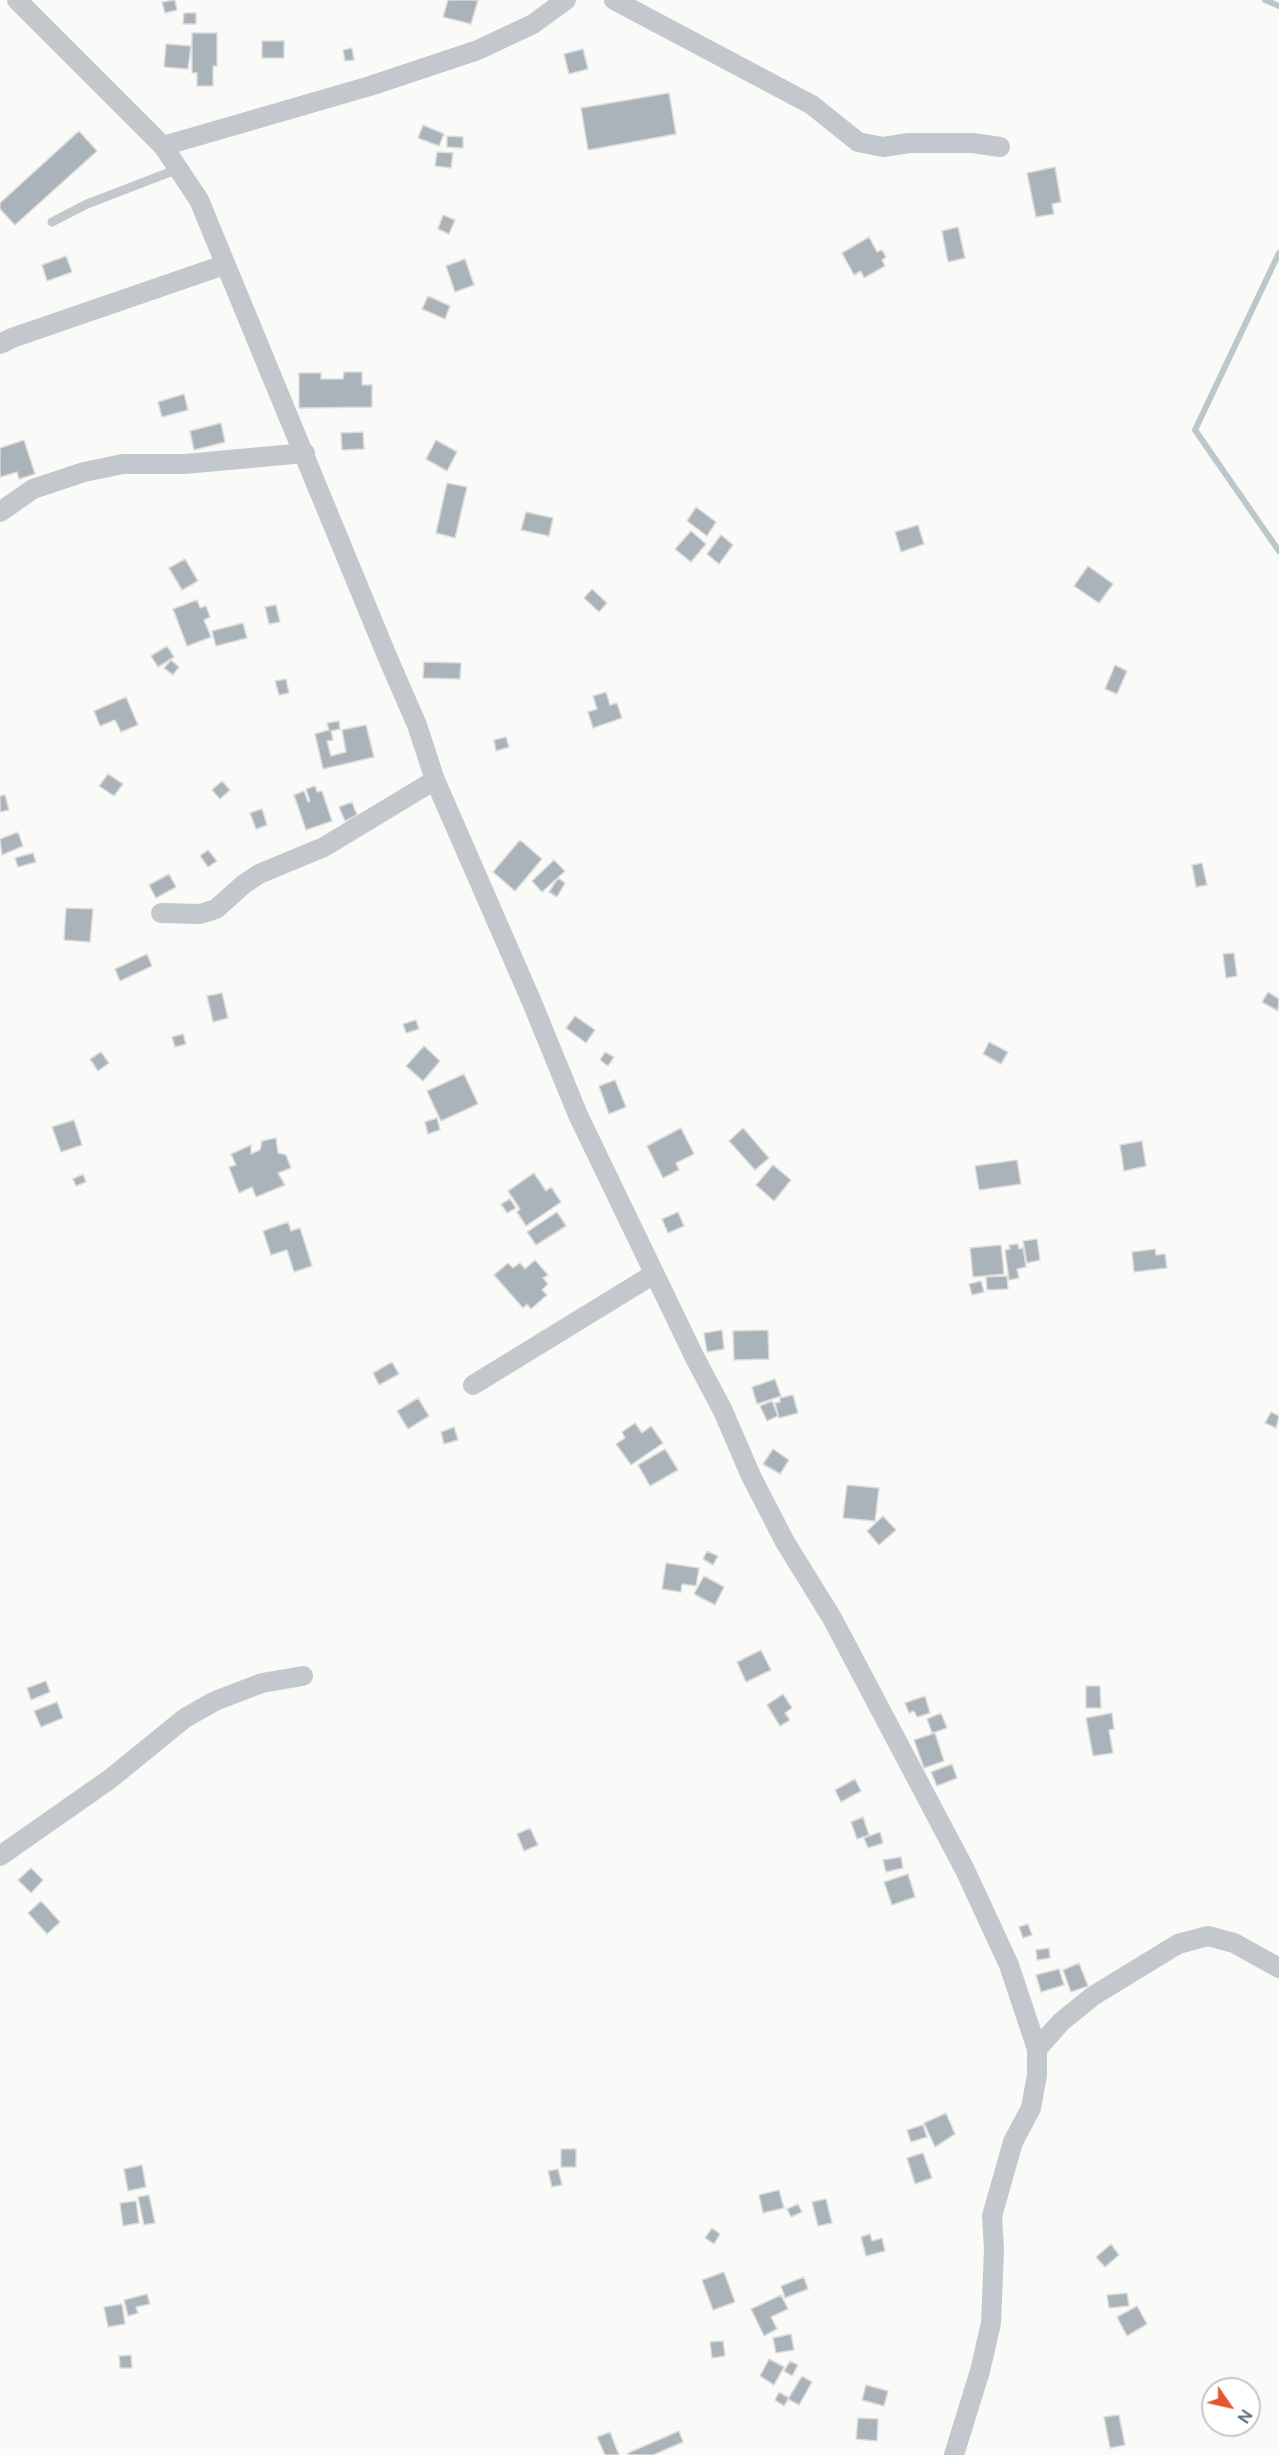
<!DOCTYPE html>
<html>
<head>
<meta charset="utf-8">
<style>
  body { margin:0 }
  #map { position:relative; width:1279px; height:2455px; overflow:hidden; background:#fafaf8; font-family:"Public Sans",sans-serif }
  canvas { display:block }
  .north { position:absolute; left:1201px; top:2377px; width:60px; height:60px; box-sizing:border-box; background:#fff; border:2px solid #c1c8cd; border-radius:50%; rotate:124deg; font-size:16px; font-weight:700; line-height:24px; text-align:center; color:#657683 }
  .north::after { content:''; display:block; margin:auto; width:21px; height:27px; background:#e4572e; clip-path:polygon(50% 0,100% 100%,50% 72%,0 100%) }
</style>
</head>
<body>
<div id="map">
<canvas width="1279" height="2455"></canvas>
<div class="north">N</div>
</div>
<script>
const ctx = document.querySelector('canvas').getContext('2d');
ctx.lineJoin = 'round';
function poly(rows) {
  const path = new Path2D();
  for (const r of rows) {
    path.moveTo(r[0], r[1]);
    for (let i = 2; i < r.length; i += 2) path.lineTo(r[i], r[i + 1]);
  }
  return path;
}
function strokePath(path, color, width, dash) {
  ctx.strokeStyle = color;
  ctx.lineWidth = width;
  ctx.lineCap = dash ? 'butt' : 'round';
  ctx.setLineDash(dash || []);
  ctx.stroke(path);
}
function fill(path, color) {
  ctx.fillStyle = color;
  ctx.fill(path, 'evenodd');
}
strokePath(poly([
  [1265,0,1279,6],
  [1279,253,1195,430,1279,551]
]), '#bbc7cb', 6);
const building = poly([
  [175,0,177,10,165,13,162,2,175,0],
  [448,0,478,0,471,24,443,17,448,0],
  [184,13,196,13,196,24,183,24,184,13],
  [192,33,217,33,217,66,213,66,213,86,197,86,197,73,192,73,192,33],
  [262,41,284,41,284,58,262,58,262,41],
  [166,44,191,46,188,69,164,67,166,44],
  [352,48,354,60,345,61,343,50,352,48],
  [583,49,588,69,569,74,564,54,583,49],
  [669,93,676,134,588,150,581,108,669,93],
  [423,125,444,134,439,146,418,138,423,125],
  [79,131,97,151,15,225,0,209,0,203,79,131],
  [447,136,463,137,463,148,447,147,447,136],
  [437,152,453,153,451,168,435,166,437,152],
  [1055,167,1061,202,1052,204,1054,214,1036,217,1027,173,1055,167],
  [443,215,455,220,449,234,438,229,443,215],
  [958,227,965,258,948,262,942,231,958,227],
  [869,237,877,252,882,250,886,257,882,260,885,266,864,278,861,271,854,275,842,253,869,237],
  [66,256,72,272,47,281,42,265,66,256],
  [465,259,474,285,455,292,446,266,465,259],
  [428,296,450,306,445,319,422,309,428,296],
  [344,372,362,372,362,385,372,385,372,407,299,408,299,373,321,373,321,379,343,379,344,372],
  [184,394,188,410,162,417,158,402,184,394],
  [221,423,225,442,194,450,190,431,221,423],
  [363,432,364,449,342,450,341,433,363,432],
  [24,440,35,474,19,479,17,472,0,477,0,448,24,440],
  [436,440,457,452,447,471,426,459,436,440],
  [447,483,467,487,455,538,436,533,447,483],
  [696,507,716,522,707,536,687,521,696,507],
  [526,512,553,518,549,536,521,530,526,512],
  [918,525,924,544,901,552,895,532,918,525],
  [691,531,706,544,691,562,675,549,691,531],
  [721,535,733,545,719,564,707,554,721,535],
  [185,559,198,581,182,590,169,568,185,559],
  [1088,566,1113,584,1099,603,1074,586,1088,566],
  [592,589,607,603,599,612,584,598,592,589],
  [197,600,200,608,206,606,210,617,204,620,211,637,187,646,173,609,197,600],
  [276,605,280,622,269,624,265,607,276,605],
  [243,623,247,638,216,646,212,631,243,623],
  [167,646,174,657,158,667,151,656,167,646],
  [171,660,179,667,173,675,164,668,171,660],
  [424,662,461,663,460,679,423,678,424,662],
  [1115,665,1127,671,1117,694,1105,689,1115,665],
  [286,679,289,693,279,695,275,681,286,679],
  [606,692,610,705,617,703,622,718,593,728,588,712,597,709,593,696,606,692],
  [126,697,138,725,121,732,115,720,100,726,94,711,126,697],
  [339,721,340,729,331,731,333,740,327,741,331,756,346,752,342,730,366,725,374,757,323,769,315,734,329,730,327,723,339,721],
  [506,737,509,747,496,751,494,740,506,737],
  [108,774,123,784,114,796,99,786,108,774],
  [222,781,230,790,220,799,212,790,222,781],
  [315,786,317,792,322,791,332,821,306,830,294,795,304,791,308,802,310,801,306,789,315,786],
  [5,795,9,810,0,812,0,796,5,795],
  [352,802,357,815,345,821,339,807,352,802],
  [262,809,267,825,256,829,250,813,262,809],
  [18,832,23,846,2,855,0,839,18,832],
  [520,840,542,859,515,891,493,872,520,840],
  [208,850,217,861,208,867,200,856,208,850],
  [33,853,36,862,18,867,15,858,33,853],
  [554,860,565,871,542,892,532,881,554,860],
  [1202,863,1207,885,1196,887,1192,865,1202,863],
  [169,874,176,887,156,898,149,885,169,874],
  [558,878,565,883,557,897,549,892,558,878],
  [66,908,93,909,90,942,64,940,66,908],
  [1234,953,1237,976,1226,978,1223,954,1234,953],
  [147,954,152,966,120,981,115,969,147,954],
  [1268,992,1279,999,1278,1011,1262,1002,1268,992],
  [222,993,228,1018,213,1022,207,996,222,993],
  [575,1016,595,1030,586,1043,566,1028,575,1016],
  [416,1020,419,1029,406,1033,403,1024,416,1020],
  [183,1034,186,1044,175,1047,172,1037,183,1034],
  [989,1042,1008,1052,1001,1064,983,1054,989,1042],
  [424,1046,440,1061,423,1081,406,1066,424,1046],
  [101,1052,109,1063,98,1071,90,1059,101,1052],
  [605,1052,614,1057,608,1066,600,1060,605,1052],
  [464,1074,478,1104,441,1121,427,1091,464,1074],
  [615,1080,626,1107,609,1114,599,1086,615,1080],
  [437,1118,440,1130,428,1134,425,1122,437,1118],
  [74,1120,82,1145,61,1152,52,1127,74,1120],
  [681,1128,694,1154,676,1163,679,1170,663,1178,647,1146,681,1128],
  [743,1128,769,1158,755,1170,729,1141,743,1128],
  [276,1138,278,1153,286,1155,291,1168,278,1173,285,1185,256,1197,252,1187,239,1193,229,1167,236,1165,231,1154,251,1145,251,1154,260,1150,262,1141,276,1138],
  [1142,1141,1146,1166,1124,1171,1120,1145,1142,1141],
  [1017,1160,1021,1184,979,1190,975,1166,1017,1160],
  [773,1165,791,1180,774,1201,756,1185,773,1165],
  [534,1173,546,1191,551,1187,561,1202,526,1226,517,1212,520,1209,508,1191,534,1173],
  [83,1174,86,1182,76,1186,73,1179,83,1174],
  [510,1199,516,1208,507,1213,501,1204,510,1199],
  [557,1212,566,1226,536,1245,527,1232,557,1212],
  [678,1212,684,1226,668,1233,662,1219,678,1212],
  [288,1222,291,1231,300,1228,312,1266,294,1272,287,1250,271,1255,263,1231,288,1222],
  [1037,1239,1040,1260,1027,1263,1023,1241,1037,1239],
  [1018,1244,1019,1249,1023,1248,1026,1267,1017,1269,1019,1278,1009,1280,1005,1250,1010,1249,1009,1245,1018,1244],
  [1001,1245,1004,1274,973,1277,970,1248,1001,1245],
  [1155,1249,1156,1255,1165,1254,1167,1268,1134,1272,1132,1252,1155,1249],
  [535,1260,548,1275,543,1278,548,1284,542,1290,547,1295,531,1309,527,1304,523,1308,494,1275,508,1263,513,1268,520,1263,525,1269,535,1260],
  [1007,1276,1008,1289,987,1290,986,1277,1007,1276],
  [981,1281,984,1292,972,1295,969,1284,981,1281],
  [722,1330,724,1349,707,1352,704,1333,722,1330],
  [768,1330,769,1359,734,1360,733,1331,768,1330],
  [392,1362,399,1374,379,1385,373,1373,392,1362],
  [775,1379,781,1396,757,1404,752,1387,775,1379],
  [793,1395,798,1413,779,1418,775,1403,780,1402,780,1398,793,1395],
  [418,1398,429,1416,408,1429,397,1411,418,1398],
  [772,1401,778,1416,767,1421,760,1406,772,1401],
  [1271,1412,1279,1416,1276,1428,1265,1423,1271,1412],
  [635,1423,642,1433,651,1426,663,1443,631,1465,616,1444,625,1438,622,1432,635,1423],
  [454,1427,458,1440,444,1444,441,1432,454,1427],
  [665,1449,678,1470,650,1486,638,1465,665,1449],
  [773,1449,789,1460,780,1474,763,1464,773,1449],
  [847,1485,879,1488,875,1521,843,1518,847,1485],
  [883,1516,896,1530,879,1545,867,1531,883,1516],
  [707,1551,718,1556,713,1565,703,1559,707,1551],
  [666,1563,699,1568,696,1586,682,1584,681,1592,662,1589,666,1563],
  [704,1576,724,1587,715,1605,694,1594,704,1576],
  [761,1650,771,1670,746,1682,737,1662,761,1650],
  [46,1681,50,1692,31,1700,27,1688,46,1681],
  [1086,1686,1100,1686,1101,1708,1086,1708,1086,1686],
  [783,1694,792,1708,785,1713,790,1720,780,1726,767,1705,783,1694],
  [925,1696,930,1713,917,1717,914,1711,909,1713,905,1703,925,1696],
  [57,1702,63,1718,41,1727,34,1711,57,1702],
  [941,1713,947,1728,932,1733,927,1719,941,1713],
  [1112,1713,1114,1729,1109,1730,1113,1753,1093,1756,1086,1718,1112,1713],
  [935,1733,944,1761,924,1768,914,1740,935,1733],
  [952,1764,957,1778,937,1786,931,1772,952,1764],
  [855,1779,861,1791,841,1802,835,1790,855,1779],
  [863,1817,869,1835,857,1839,851,1822,863,1817],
  [530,1828,538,1845,524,1851,517,1834,530,1828],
  [880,1832,883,1843,868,1848,864,1838,880,1832],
  [901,1857,903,1868,886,1872,883,1860,901,1857],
  [31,1868,43,1880,31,1893,18,1880,31,1868],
  [908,1874,915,1897,892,1905,884,1882,908,1874],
  [41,1901,60,1922,47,1934,28,1913,41,1901],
  [1028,1924,1032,1935,1023,1938,1019,1927,1028,1924],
  [1049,1948,1050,1958,1037,1960,1036,1950,1049,1948],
  [1079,1963,1088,1986,1071,1992,1063,1970,1079,1963],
  [1059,1969,1064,1985,1041,1992,1036,1975,1059,1969],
  [946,2113,955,2134,935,2147,924,2123,946,2113],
  [923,2125,927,2137,911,2142,907,2130,923,2125],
  [561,2149,576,2149,576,2167,561,2167,561,2149],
  [923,2153,932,2178,915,2184,907,2158,923,2153],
  [142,2165,146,2187,128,2191,124,2169,142,2165],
  [558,2169,562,2185,552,2187,548,2171,558,2169],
  [779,2190,784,2208,763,2213,759,2195,779,2190],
  [149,2195,155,2223,144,2225,138,2197,149,2195],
  [826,2199,832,2223,818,2226,812,2202,826,2199],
  [136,2201,139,2223,123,2226,120,2203,136,2201],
  [798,2204,802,2212,791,2217,787,2209,798,2204],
  [712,2228,720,2234,714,2244,705,2238,712,2228],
  [870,2234,872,2241,882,2238,885,2251,866,2256,861,2237,870,2234],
  [1111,2244,1119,2255,1105,2267,1096,2257,1111,2244],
  [724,2272,735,2302,713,2310,702,2280,724,2272],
  [804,2277,808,2289,785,2298,781,2286,804,2277],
  [1127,2293,1129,2306,1109,2308,1107,2295,1127,2293],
  [147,2294,150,2304,136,2307,138,2313,128,2316,124,2300,147,2294],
  [781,2295,788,2309,771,2317,777,2329,764,2336,751,2309,781,2295],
  [122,2304,125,2324,108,2327,104,2307,122,2304],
  [1137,2306,1147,2324,1127,2336,1117,2317,1137,2306],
  [791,2334,794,2350,776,2353,773,2338,791,2334],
  [723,2341,725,2356,712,2358,710,2342,723,2341],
  [131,2355,132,2368,120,2368,119,2356,131,2355],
  [769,2359,784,2367,774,2385,760,2376,769,2359],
  [790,2361,798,2365,792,2376,784,2371,790,2361],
  [802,2376,812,2382,799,2405,788,2399,802,2376],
  [866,2385,888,2391,884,2406,862,2400,866,2385],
  [779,2392,789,2398,784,2406,775,2400,779,2392],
  [1119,2415,1125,2445,1110,2448,1104,2417,1119,2415],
  [858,2418,878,2419,877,2441,856,2439,858,2418],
  [679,2431,683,2442,653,2455,628,2455,628,2453,679,2431],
  [610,2432,619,2455,605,2455,597,2437,610,2432]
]);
fill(building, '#aab3b9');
strokePath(building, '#dcdcda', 1.5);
strokePath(poly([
  [52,222,87,204,178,169]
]), '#c3c8cc', 9);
strokePath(poly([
  [17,0,163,146,199,200,387,656,417,725,435,780,531,1000,578,1115,695,1358,723,1411,751,1476,785,1542,832,1618,965,1870,1009,1965,1037,2049,1037,2075,1031,2108,1013,2142,992,2216,994,2249,991,2323,980,2371,954,2455],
  [614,0,812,105,858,142,883,147,909,143,973,143,1000,147],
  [163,146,370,86,478,50,533,24,566,0],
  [0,344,12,338,224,265],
  [0,512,33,489,84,472,123,464,185,464,305,453],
  [161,913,200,914,216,909,244,884,259,874,324,847,435,780],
  [473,1385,654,1274],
  [0,1856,110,1779,185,1718,215,1701,262,1683,303,1676],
  [1037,2049,1061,2022,1093,1996,1178,1944,1208,1936,1234,1943,1279,1968]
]), '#c3c8cc', 20);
</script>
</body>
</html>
